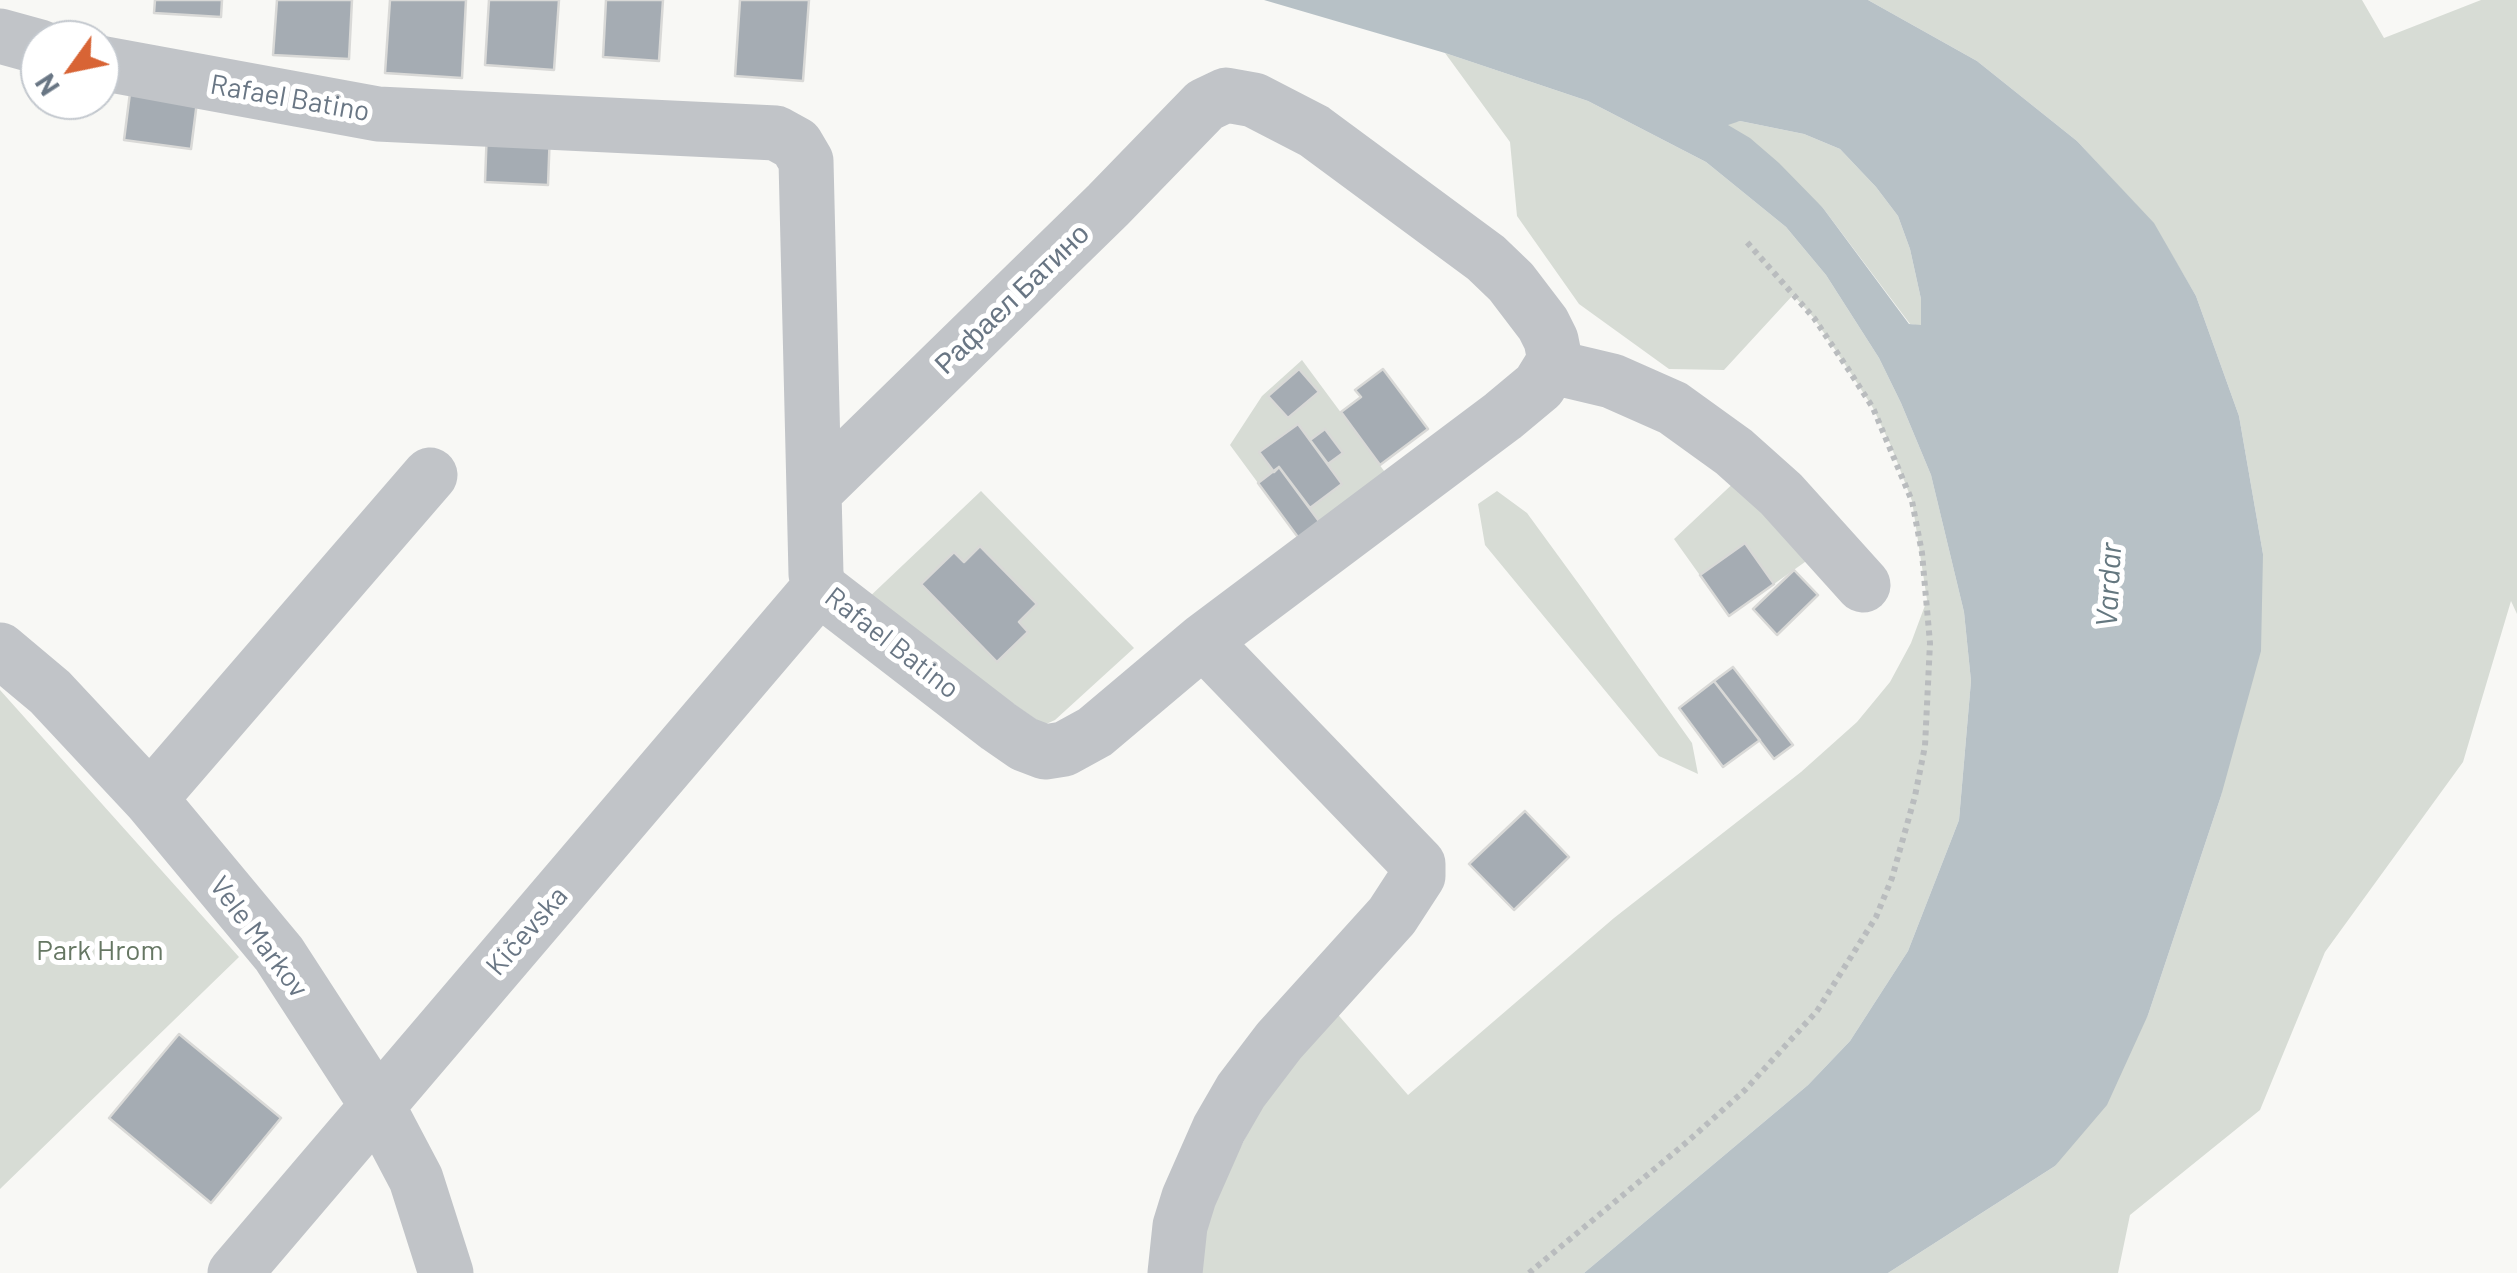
<!DOCTYPE html>
<html>
<head>
<meta charset="utf-8">
<style>
  body { margin:0 }
  #map { position:relative; width:2517px; height:1273px; overflow:hidden; background:#f8f8f5; font-family:Barlow,sans-serif }
  canvas { display:block }
  .north { position:absolute; left:20px; top:20px; width:100px; height:100px; box-sizing:border-box; background:#fff; border:2px solid #c3c8ce; border-radius:50%; rotate:237deg; font-size:28px; font-weight:700; line-height:40px; text-align:center; color:#697684 }
  .north::after { content:''; display:block; margin:auto; width:35px; height:45px; background:#d86435; clip-path:polygon(50% 0,100% 100%,50% 72%,0 100%) }
</style>
</head>
<body>
<div id="map">
<canvas width="2517" height="1273"></canvas>
<div class="north">N</div>
</div>
<script>
const ctx = document.querySelector('canvas').getContext('2d');
ctx.lineJoin = 'round';
function fill(path, color) {
  ctx.fillStyle = color;
  ctx.fill(path, 'evenodd');
}
function poly(rows) {
  const path = new Path2D();
  for (const r of rows) {
    path.moveTo(r[0], r[1]);
    for (let i = 2; i < r.length; i += 2) path.lineTo(r[i], r[i + 1]);
  }
  return path;
}
function strokePath(path, color, width, dash) {
  ctx.strokeStyle = color;
  ctx.lineWidth = width;
  ctx.lineCap = dash ? 'butt' : 'round';
  ctx.setLineDash(dash || []);
  ctx.stroke(path);
}
function write(font, color, halo, rows, align = 'center') {
  ctx.font = font + ' Barlow,sans-serif';
  ctx.lineWidth = 10;
  ctx.setLineDash([]);
  ctx.textBaseline = 'middle';
  ctx.strokeStyle = halo;
  ctx.fillStyle = color;
  for (const [text, x, y, turn = 0] of rows) {
    ctx.save();
    ctx.translate(x, y);
    ctx.rotate((+turn || 0) * Math.PI / 180);
    ctx.textAlign = isNaN(turn) ? turn : align;
    if (halo) ctx.strokeText(text, 0, 0);
    ctx.fillText(text, 0, 0);
    ctx.restore();
  }
}
fill(poly([
  [1868,0,2362,0,2384,38,2481,0,2517,0,2517,614,2511,601,2463,762,2325,952,2260,1110,2130,1215,2118,1273,1888,1273,2055,1166,2148,1015,2221,796,2263,554,2239,416,2196,296,2153,223,2077,141,1977,61],
  [1445,53,1588,101,1706,162,1786,227,1826,275,1879,358,1901,403,1931,475,1964,612,1971,681,1959,820,1908,951,1850,1041,1808,1085,1584,1273,1175,1273,1320,994,1408,1095,1614,918,1801,772,1857,722,1890,682,1911,643,1927,600,1912,501,1891,446,1873,408,1850,372,1814,318,1793,295,1724,370,1669,369,1579,304,1517,216,1510,142],
  [1740,121,1804,134,1840,149,1876,187,1898,216,1910,249,1921,299,1921,326,1910,324,1823,208,1726,124],
  [1302,360,1393,483,1324,528,1310,508,1342,485,1328,464,1343,453,1326,430,1310,440,1298,424,1260,452,1274,472,1258,483,1230,445,1262,396],
  [1741,476,1819,552,1729,616,1674,539],
  [981,491,1134,648,1055,720,1044,725,865,601],
  [981,546,1037,604,1019,622,1028,632,997,662,922,585,964,562],
  [1497,491,1527,513,1581,587,1692,743,1698,774,1659,756,1485,545,1478,504],
  [0,690,239,957,0,1189]
]), '#d7dcd5');
fill(poly([
  [1264,0,1868,0,1977,61,2077,141,2154,223,2196,296,2239,416,2263,554,2261,651,2221,796,2148,1015,2107,1105,2055,1166,1888,1273,1584,1273,1808,1085,1850,1041,1908,951,1959,820,1971,681,1964,612,1931,475,1901,403,1879,358,1826,275,1786,227,1706,162,1588,101,1445,53],
  [1740,121,1804,134,1840,149,1876,187,1898,216,1910,249,1921,299,1921,325,1909,324,1823,208,1779,163,1750,138,1728,125]
]), '#b7c1c6');
const building = poly([
  [155,0,222,0,221,17,154,13,155,0],
  [277,0,352,0,349,59,273,55,277,0],
  [390,0,466,0,462,78,385,73,390,0],
  [489,0,559,0,554,70,485,65,489,0],
  [606,0,663,0,659,61,603,57,606,0],
  [740,0,809,0,803,81,735,76,740,0],
  [131,85,198,94,191,149,124,140,131,85],
  [487,129,550,132,548,185,485,182,487,129],
  [1299,369,1319,392,1288,418,1268,396,1299,369],
  [1383,369,1428,429,1380,465,1341,412,1361,397,1355,390,1383,369],
  [1298,424,1342,484,1310,508,1279,467,1274,472,1259,452,1298,424],
  [1325,429,1343,453,1328,464,1310,440,1325,429],
  [1279,467,1324,528,1303,544,1258,483,1279,467],
  [1745,543,1774,584,1729,616,1700,575,1745,543],
  [980,546,1037,604,1019,622,1028,632,997,662,921,584,954,552,964,562,980,546],
  [1794,570,1818,595,1777,635,1753,609,1794,570],
  [1733,667,1793,745,1774,759,1714,681,1733,667],
  [1714,681,1760,740,1723,767,1679,708,1714,681],
  [1525,811,1569,857,1514,910,1469,864,1525,811],
  [179,1034,281,1118,211,1203,109,1118,179,1034]
]);
fill(building, '#a5acb3');
strokePath(building, '#d9d9d7', 2.5);
strokePath(poly([
  [1529,1273,1687,1142,1745,1090,1817,1011,1876,917,1892,878,1915,796,1925,746,1930,643,1922,553,1912,501,1873,408,1850,372,1814,318,1745,240]
]), '#b9bcbe', 6, [5, 5]);
strokePath(poly([
  [0,36,40,47],
  [100,63,378,114,776,133,796,144,806,161,816,574,819,588,998,726,1024,744,1045,752,1064,749,1095,732,1203,641,1418,864,1418,876,1392,916,1279,1041,1241,1091,1219,1129,1189,1197,1180,1226,1175,1273],
  [1553,367,1612,381,1673,408,1734,452,1781,494,1863,585],
  [816,490,1108,205,1205,105,1226,95,1254,100,1314,131,1486,258,1511,282,1543,324,1551,340,1555,360,1539,386,1503,416,1203,641],
  [0,650,50,692,150,799,279,954,377,1105,416,1179,446,1273],
  [150,799,430,475],
  [235,1273,819,588]
]), '#c1c4c8', 55);
write('28px', '#697684', '#fff', [
  ["Rafael Batino",290,98,10],
  ["Рафаел Батино",1012,299,-44],
  ["Rafael Batino",892,643,38],
  ["Kičevska",527,931,-49],
  ["Vele Markov",259,937,53]
]);
write('28px', '#667763', '#fff', [
  ["Park Hrom",100,951]
]);
write('italic 30px', '#64777f', '#fff', [
  ["Vardar",2109,585,-87]
]);
</script>
</body>
</html>
